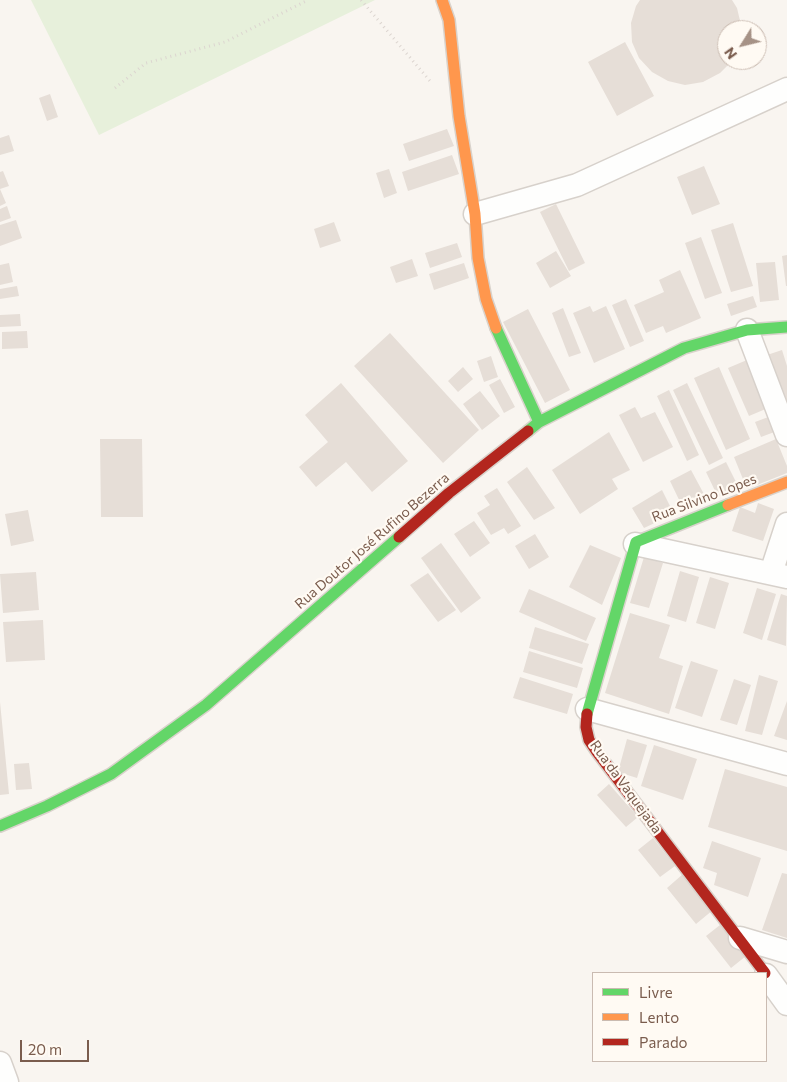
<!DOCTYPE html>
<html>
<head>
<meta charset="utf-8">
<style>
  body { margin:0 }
  #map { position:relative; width:787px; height:1082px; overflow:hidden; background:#f9f5f0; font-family:Commissioner,sans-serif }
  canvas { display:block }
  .legend { position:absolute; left:592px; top:972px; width:175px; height:90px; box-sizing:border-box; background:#fffaf3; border:1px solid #cabbb1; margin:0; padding:6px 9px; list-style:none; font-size:15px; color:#7a5c4d }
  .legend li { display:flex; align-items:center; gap:10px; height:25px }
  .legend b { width:25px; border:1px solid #cabbb1 }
  .north { position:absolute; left:717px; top:20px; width:50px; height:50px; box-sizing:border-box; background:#fffaf3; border:1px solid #cabbb1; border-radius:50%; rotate:234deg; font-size:14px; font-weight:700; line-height:20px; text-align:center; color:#7a5c4d }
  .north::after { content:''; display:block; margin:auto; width:18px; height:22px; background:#a69286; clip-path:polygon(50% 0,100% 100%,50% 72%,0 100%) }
  .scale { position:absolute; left:20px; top:1040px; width:69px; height:22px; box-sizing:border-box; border:2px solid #7a5c4d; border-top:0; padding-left:6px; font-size:15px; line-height:18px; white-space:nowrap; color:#7a5c4d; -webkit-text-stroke:4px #fffaf3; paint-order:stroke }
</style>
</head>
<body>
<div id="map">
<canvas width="787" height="1082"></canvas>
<ul class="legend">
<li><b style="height:6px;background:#63d668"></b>Livre</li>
<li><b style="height:6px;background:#ff974d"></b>Lento</li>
<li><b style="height:6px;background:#b3261e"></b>Parado</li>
</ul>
<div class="north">N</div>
<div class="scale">20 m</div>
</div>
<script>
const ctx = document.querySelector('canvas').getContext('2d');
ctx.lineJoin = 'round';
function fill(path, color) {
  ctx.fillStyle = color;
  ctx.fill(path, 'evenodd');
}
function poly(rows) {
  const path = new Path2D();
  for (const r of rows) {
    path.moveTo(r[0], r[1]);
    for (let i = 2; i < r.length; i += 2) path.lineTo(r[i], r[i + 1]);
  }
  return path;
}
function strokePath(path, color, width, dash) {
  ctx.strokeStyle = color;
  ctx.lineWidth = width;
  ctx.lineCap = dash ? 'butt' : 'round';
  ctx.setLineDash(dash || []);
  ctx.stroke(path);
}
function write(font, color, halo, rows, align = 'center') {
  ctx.font = font + ' Commissioner,sans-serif';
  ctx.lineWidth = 4.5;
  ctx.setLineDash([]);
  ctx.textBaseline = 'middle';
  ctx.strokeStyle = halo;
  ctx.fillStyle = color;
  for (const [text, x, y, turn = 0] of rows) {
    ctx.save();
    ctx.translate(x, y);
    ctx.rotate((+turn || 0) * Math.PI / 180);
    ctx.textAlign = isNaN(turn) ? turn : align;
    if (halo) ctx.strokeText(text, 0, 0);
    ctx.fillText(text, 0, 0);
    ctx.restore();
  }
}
fill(poly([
  [31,0,375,0,99,135]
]), '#e7f0db');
fill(poly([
  [640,0,732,0,737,8,741,25,741,30,727,30,727,60,733,60,720,73,703,82,685,85,668,81,652,72,639,58,632,42,631,23,636,6],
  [625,42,654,96,617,116,588,62],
  [50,94,58,117,47,121,39,98],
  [447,129,454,146,409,161,403,144],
  [9,135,14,151,0,155,0,138],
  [452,155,459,174,408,191,402,172],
  [704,166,720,204,692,215,677,177],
  [389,169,397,193,384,198,376,173],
  [3,171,9,186,0,189,6,203,0,206,0,172],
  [556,204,585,263,569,271,540,212],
  [7,206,11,218,0,222,0,209],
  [16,220,22,238,0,246,0,225],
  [334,222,341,241,320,248,314,229],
  [733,223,753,286,731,292,711,230],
  [701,237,722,293,705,299,685,243],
  [457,243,462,257,430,268,425,253],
  [556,251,571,276,550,288,536,263],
  [787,255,787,286,786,286,782,256],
  [412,259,418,276,396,283,390,267],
  [775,262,779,300,760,302,756,263],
  [9,263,13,282,0,285,0,265],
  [464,263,469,278,434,290,429,274],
  [680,270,701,318,666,333,663,326,646,333,634,305,664,292,659,280],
  [17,286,19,296,0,299,0,289],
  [753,296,757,307,731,316,727,304],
  [626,299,644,341,630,347,612,305],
  [590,306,593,312,606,306,625,349,594,363,573,313],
  [563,308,581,353,569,357,552,313],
  [528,309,570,390,545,403,503,322],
  [20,314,21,326,0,327,0,315],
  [27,331,28,348,2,349,2,332],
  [390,333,479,430,443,463,354,366],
  [782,350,787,366,787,422,764,356],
  [491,356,498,377,484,382,477,361],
  [747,360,768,408,749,416,728,368],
  [463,367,473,379,458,392,448,381],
  [719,367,750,439,726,450,694,378],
  [500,379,515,407,504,413,489,385],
  [341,383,408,461,372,492,346,462,316,487,299,467,328,442,305,415],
  [687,383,723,458,709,465,673,390],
  [669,390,699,455,687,461,657,396],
  [480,391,500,416,482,430,463,404],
  [635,407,641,418,655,412,673,447,643,462,619,415],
  [771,416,777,431,761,437,755,422],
  [609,432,630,470,612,479,618,489,580,514,552,470],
  [100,439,142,439,143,517,101,517],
  [776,439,787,466,787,473,747,489,734,457],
  [726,462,739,488,718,497,706,472],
  [527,467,555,508,534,520,507,482],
  [691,470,705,496,683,508,670,481],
  [497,488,521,526,508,534,504,528,491,535,477,513,490,505,484,496],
  [662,490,674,514,644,528,632,508],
  [758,503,774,509,763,541,732,531,740,507,755,513],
  [28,510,34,541,11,546,5,514],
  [474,521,490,543,470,557,454,534],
  [535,534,549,557,529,569,515,546],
  [441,543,481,598,461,613,421,558],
  [590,545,621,558,602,605,569,587],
  [644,557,663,563,649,608,630,603],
  [680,571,699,577,686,622,667,616],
  [36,572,39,610,3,613,0,574],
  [428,573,456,610,438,622,410,585],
  [710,577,729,583,715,629,696,623],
  [757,588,776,594,762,640,743,633],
  [529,589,596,618,586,641,519,612],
  [781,594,787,596,786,646,767,640],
  [630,613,670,625,659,658,683,666,669,714,605,693],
  [43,620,45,660,6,662,3,622],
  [535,627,589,644,582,664,529,648],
  [529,651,583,668,577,688,523,672],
  [691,661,718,670,702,717,675,708],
  [759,675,778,681,762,735,745,731],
  [520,677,573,694,567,714,513,698],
  [734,679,751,685,737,725,720,720],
  [787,701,787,740,774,736],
  [0,702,9,794,0,795],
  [627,739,647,745,637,778,618,772],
  [654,745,697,759,683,800,641,786],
  [29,763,32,789,16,790,14,764],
  [725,769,787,787,787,851,708,827],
  [609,784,638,817,626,827,597,795],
  [653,838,675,866,660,877,638,850],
  [712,841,761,858,748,897,714,885,717,873,703,868],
  [782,873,787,874,787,938,762,930],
  [683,874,713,910,696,924,667,888],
  [720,925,746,956,731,968,706,936]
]), '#e6ded7');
const street = poly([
  [475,214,577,185,787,89],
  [747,330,787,435],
  [635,544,787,577],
  [771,573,787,524],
  [587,709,787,764],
  [740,938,787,952],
  [766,975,787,1004],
  [0,1063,7,1082]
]);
const fast = poly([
  [496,328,539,422],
  [528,431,539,422,684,348,747,330,787,327],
  [587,714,636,542,728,505],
  [0,826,47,806,111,774,206,705,399,537]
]);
const slow = poly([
  [442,0,449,20,459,116,475,214,478,258,486,299,496,328],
  [728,505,787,482]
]);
const jam = poly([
  [399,537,449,493,528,431],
  [587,714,586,727,589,740,597,752,765,973]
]);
strokePath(street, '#d7d1cb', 25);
strokePath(fast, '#d9d2cb', 14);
strokePath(slow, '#d9d2cb', 14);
strokePath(jam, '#d9d2cb', 14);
strokePath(poly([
  [361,0,430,81],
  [115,88,146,63,225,42,308,0]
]), '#dcd5d0', 3, [1, 4]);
strokePath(street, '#fefefd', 22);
strokePath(fast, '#63d668', 11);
strokePath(slow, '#ff974d', 11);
strokePath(jam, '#b3261e', 11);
write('14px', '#7a5c4d', '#fffaf3', [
  ["Rua Silvino Lopes",704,498,-21],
  ["Rua Doutor José Rufino Bezerra",372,541,-41],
  ["Rua da Vaquejada",626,787,54]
]);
</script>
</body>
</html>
